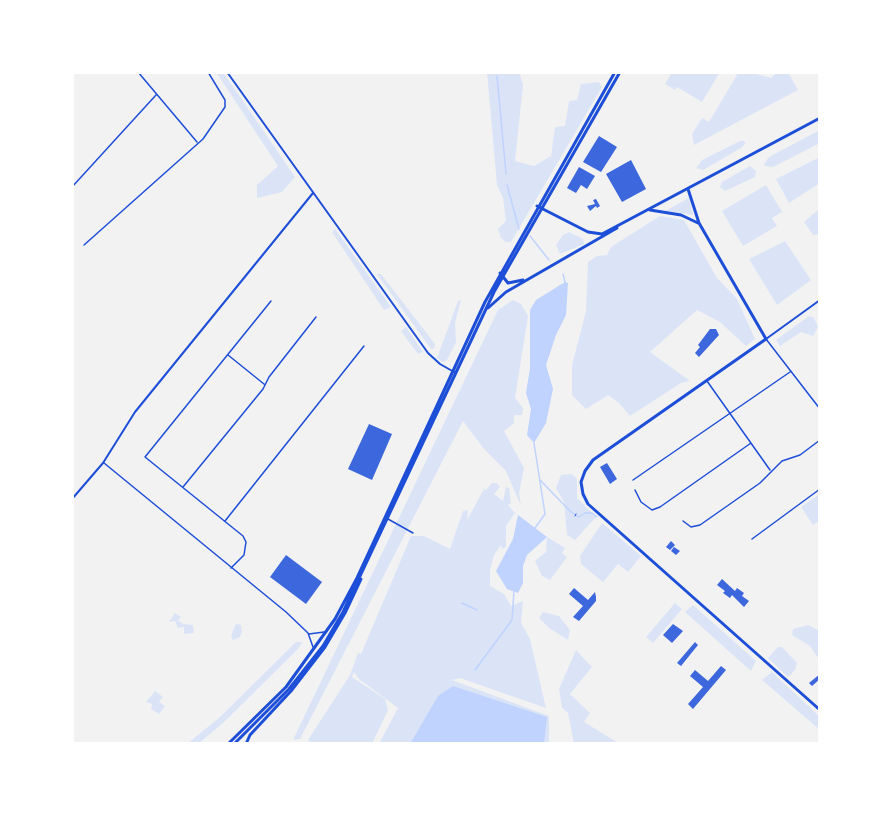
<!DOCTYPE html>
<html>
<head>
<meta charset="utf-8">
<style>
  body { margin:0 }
  #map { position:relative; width:892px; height:816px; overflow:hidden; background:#f2f2f2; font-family:Arial,sans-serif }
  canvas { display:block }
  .frame { position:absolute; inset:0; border:74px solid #fff; pointer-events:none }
</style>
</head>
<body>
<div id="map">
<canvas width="892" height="816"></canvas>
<div class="frame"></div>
</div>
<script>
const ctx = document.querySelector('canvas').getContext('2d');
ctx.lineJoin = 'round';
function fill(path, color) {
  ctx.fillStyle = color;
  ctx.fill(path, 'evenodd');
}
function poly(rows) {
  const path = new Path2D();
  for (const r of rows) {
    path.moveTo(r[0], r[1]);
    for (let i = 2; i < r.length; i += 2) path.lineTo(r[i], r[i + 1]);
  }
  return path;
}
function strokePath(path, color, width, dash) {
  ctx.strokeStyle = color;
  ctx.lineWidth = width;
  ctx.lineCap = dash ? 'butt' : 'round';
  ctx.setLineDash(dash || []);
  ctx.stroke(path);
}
fill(poly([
  [216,72,223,72,295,177,282,192,257,198,257,185,278,166],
  [487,72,519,72,523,85,515,161,534,166,551,156,555,127,565,126,569,101,577,100,581,84,599,82,602,87,511,242,506,242,501,238,498,229,506,221,503,198,497,185],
  [672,72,720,72,702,102,677,87,675,90,665,84],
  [734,72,749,72,771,78,777,72,788,72,798,90,694,145,692,134,702,118,709,122,737,75],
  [820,130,820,143,773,167,765,166,764,164,769,157],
  [742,140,746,143,741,148,703,170,696,168,702,160],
  [820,157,820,183,789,203,776,179],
  [750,166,756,171,755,177,725,191,720,187,722,182],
  [766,185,782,212,772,218,777,226,743,246,722,211],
  [689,198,693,215,665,211],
  [820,208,820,234,813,235,804,222],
  [660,216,684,220,717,278,737,299,755,339,746,346,720,322,697,310,650,352,690,381,681,383,630,416,619,403,608,395,586,409,572,395,572,365,586,311,588,262,597,256,607,255,611,247],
  [335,229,391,307,384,310,332,232],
  [569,232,583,239,584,244,560,254,556,245,563,235],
  [785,241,811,280,777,305,749,259],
  [377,274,381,274,435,344,434,349,431,349],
  [461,300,455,323,456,342,447,360,443,362,437,358,458,301],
  [513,300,521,304,528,316,515,398,523,408,522,415,514,415,514,423,504,431,524,468,519,493,521,506,506,471,484,449,463,421,300,739,293,740,498,310],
  [809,316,814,318,818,327,813,336,801,332,780,346,776,340],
  [406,327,423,352,418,354,401,331],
  [572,474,577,479,577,498,596,517,575,540,567,535,564,502,556,488,561,475],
  [492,483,497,483,500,487,494,494,503,501,506,487,509,488,511,503,508,505,515,513,506,526,506,547,502,549,501,545,494,555,490,570,490,586,504,594,511,606,523,601,521,623,530,639,546,708,460,678,452,680,549,716,549,744,379,744,398,708,359,679,354,672,352,677,385,699,388,710,372,744,312,744,308,740,350,675,358,653,361,654,411,536,424,536,450,549,463,511,468,510,467,520,484,489,486,490],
  [820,494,820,520,813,525,801,507],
  [602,523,641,556,628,572,618,564,603,582,581,564,580,556],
  [547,537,565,548,562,553,567,557,550,580,542,576,535,561,546,552],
  [675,603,682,609,653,643,646,637],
  [693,605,756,661,751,671,685,612],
  [543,612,559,616,570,630,568,640,549,628,539,618],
  [175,613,181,617,178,620,183,624,193,625,194,633,184,634,184,627,178,628,175,621,169,622],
  [236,624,241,625,242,632,240,637,233,640,231,635],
  [808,625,820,631,820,655,817,657,810,646,792,635,793,629],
  [296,642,302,642,298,649,223,723,198,744,187,744,220,717],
  [778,647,782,647,797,663,795,670,788,677,768,658],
  [576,650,592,667,570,694,590,713,584,722,620,744,574,744,568,713,562,708,559,689],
  [772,672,820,717,820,730,762,680],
  [155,691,163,697,159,702,165,706,159,714,151,709,152,704,146,702]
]), '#dbe4f7');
fill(poly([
  [565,282,568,283,566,315,556,335,546,365,553,389,546,423,534,443,527,435,531,409,526,393,530,368,530,310,536,300],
  [518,515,547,537,527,555,523,566,523,583,518,593,507,589,496,571,513,539],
  [453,686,547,717,544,744,410,744,438,696]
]), '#bfd3fe');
strokePath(poly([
  [497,76,506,174],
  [507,185,519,229],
  [530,236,549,260],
  [563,274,565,282],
  [534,443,545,514,535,528],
  [540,480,570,511,579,517,585,513,592,513,597,517],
  [462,603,477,610],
  [475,670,512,620,514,591]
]), '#bfd3fe', 1.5);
fill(poly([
  [599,136,617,147,601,172,583,162],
  [631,160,646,189,622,202,606,174],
  [579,167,595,176,587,189,581,185,576,193,567,188],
  [596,199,600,206,597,208,596,206,590,211,587,206,595,204,593,200],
  [710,329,716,329,719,335,699,357,695,353,700,347,698,345],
  [369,424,392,434,372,480,348,469],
  [607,463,617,479,610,484,600,467],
  [671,541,675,545,670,550,666,547],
  [674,547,680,551,676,555,671,551],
  [286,555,322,582,306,604,270,577],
  [722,579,735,591,737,588,744,593,742,596,749,601,744,607,732,595,730,598,723,593,725,591,717,585],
  [574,588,588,600,595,592,596,597,596,601,579,621,573,617,583,606,569,594],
  [673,624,683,631,672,643,663,635],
  [695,642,698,645,681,666,677,663],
  [721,666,726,670,693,709,688,704,703,687,690,676,695,670,708,681],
  [820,674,820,679,812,686,809,683]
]), '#3d67dc');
strokePath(poly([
  [575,516,576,514]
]), '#1d4ed8', 1);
strokePath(poly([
  [138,72,197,142],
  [72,187,156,95],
  [84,245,203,139,225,107,225,100,208,72],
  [766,339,820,409],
  [228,355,264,384],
  [707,381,770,470],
  [104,463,286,612,308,633,313,647],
  [633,480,790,372],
  [183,487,263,389,269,377,316,317],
  [635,490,641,502,652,510,660,507,751,443],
  [388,519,413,533],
  [225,521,364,346],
  [683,521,691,527,700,525,760,483,782,461,800,455,820,440],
  [752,539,820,489],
  [231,568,244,555,246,542,243,536,145,457,271,301],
  [309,634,324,632]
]), '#1d4ed8', 1.5);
strokePath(poly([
  [227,72,428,353,440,364,454,372],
  [72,499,103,463,135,412,313,193]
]), '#1d4ed8', 2);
strokePath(poly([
  [766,339,820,300]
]), '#1d4ed8', 2);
strokePath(poly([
  [688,189,699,223,766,339,593,460,585,471,581,482,583,494,588,504,820,710],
  [537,206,588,232,602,234,820,118],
  [650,210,681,215,698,223],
  [500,273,508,283,523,280],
  [488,308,506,292,617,228],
  [246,744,250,735,291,691,325,647,345,613,361,579]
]), '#1d4ed8', 3);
strokePath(poly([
  [228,744,286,687,335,619,357,578,485,302,615,72],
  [234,744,289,689,323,646,343,612,494,292,620,72]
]), '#1d4ed8', 3);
</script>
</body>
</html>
